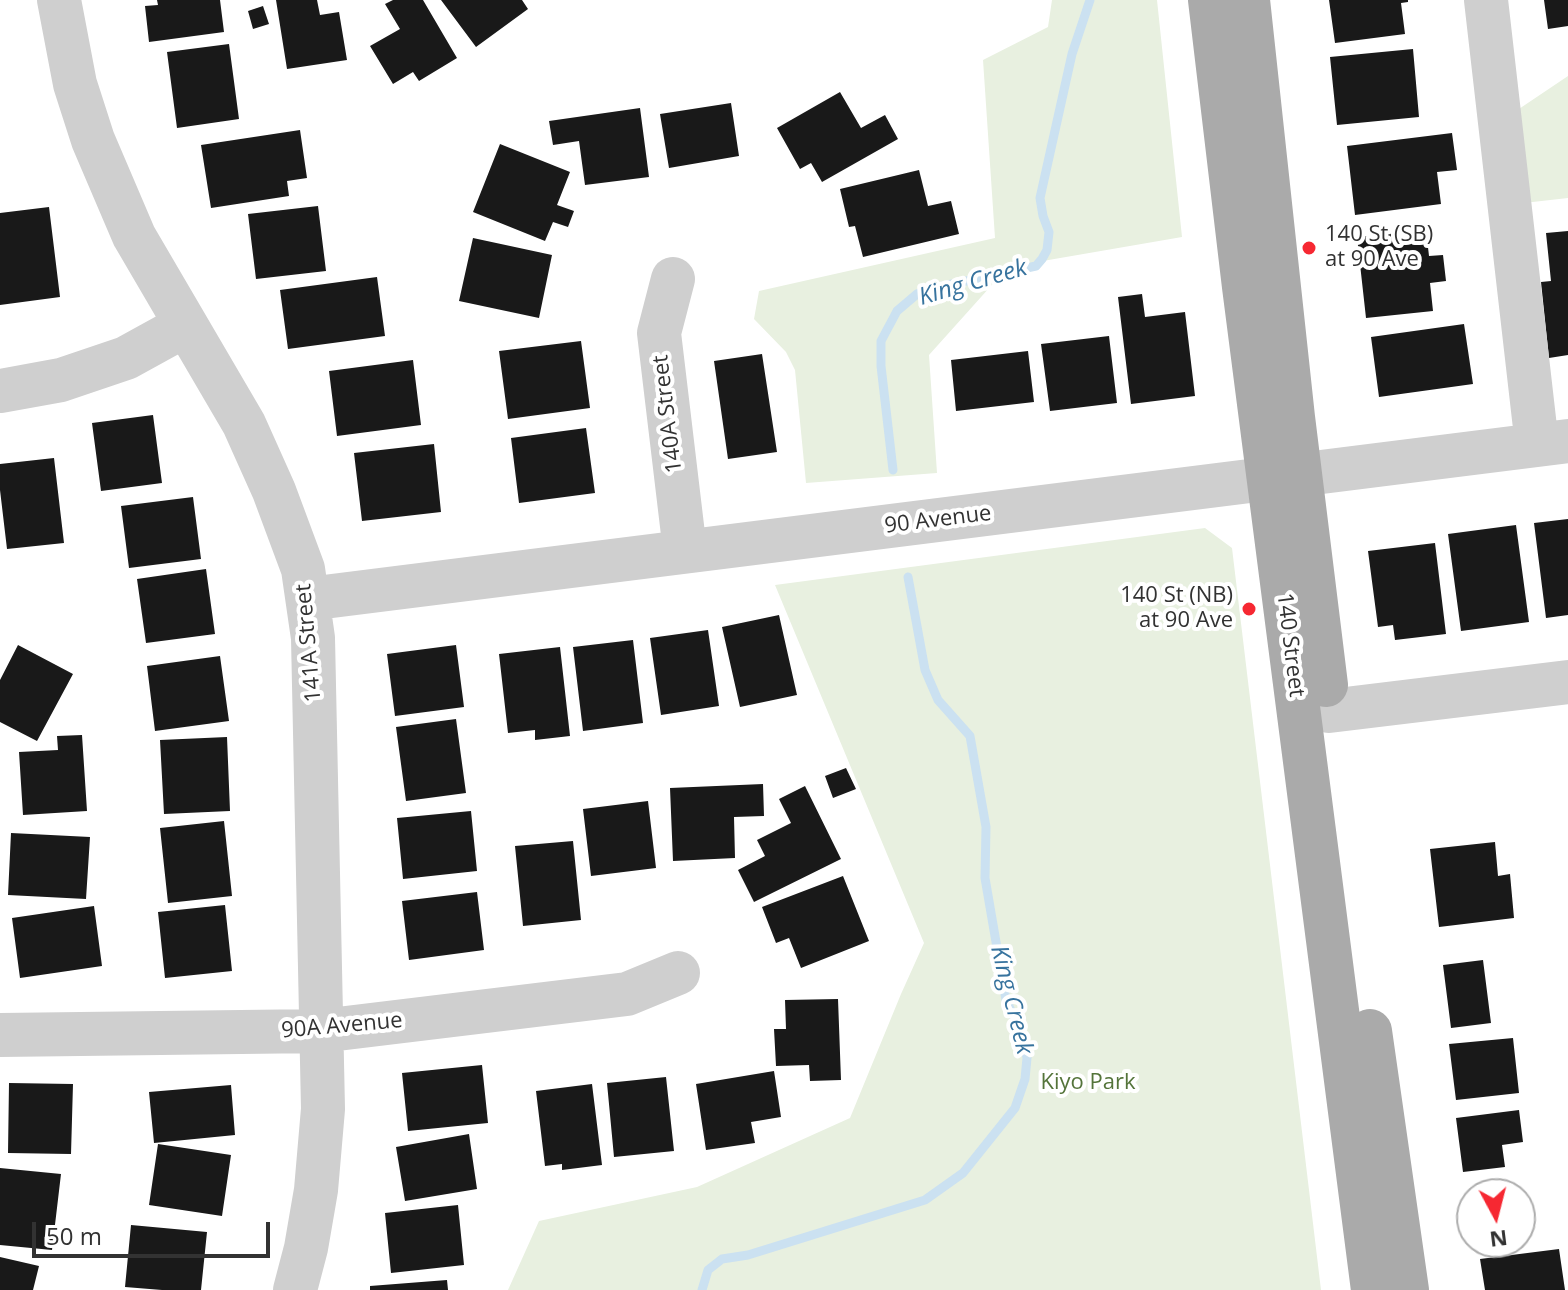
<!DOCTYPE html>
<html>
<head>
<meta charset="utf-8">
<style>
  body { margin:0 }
  #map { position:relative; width:1568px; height:1290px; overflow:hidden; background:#fff; font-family:"Open Sans",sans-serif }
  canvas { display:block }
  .north { position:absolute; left:1456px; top:1178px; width:80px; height:80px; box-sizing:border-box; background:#fff; border:2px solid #adadad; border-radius:50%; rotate:173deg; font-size:22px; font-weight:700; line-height:32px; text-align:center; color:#323232 }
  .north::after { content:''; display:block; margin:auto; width:28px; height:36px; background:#f62832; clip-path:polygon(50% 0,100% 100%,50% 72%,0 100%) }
  .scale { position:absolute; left:32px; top:1222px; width:238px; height:36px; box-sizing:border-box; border:4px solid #323232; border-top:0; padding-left:10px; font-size:24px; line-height:28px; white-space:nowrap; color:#323232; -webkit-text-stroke:6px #fff; paint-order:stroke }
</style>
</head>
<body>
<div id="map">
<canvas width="1568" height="1290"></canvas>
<div class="north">N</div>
<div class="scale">50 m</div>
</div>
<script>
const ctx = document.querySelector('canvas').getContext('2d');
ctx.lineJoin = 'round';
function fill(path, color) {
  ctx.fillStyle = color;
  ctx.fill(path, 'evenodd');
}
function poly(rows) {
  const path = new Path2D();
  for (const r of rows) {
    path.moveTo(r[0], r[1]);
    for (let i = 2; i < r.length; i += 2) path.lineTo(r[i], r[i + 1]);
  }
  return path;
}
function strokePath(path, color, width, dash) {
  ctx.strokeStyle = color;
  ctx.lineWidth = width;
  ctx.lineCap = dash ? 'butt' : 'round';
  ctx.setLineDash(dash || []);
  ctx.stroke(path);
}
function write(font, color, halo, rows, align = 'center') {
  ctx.font = font + ' "Open Sans",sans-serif';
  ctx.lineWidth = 8;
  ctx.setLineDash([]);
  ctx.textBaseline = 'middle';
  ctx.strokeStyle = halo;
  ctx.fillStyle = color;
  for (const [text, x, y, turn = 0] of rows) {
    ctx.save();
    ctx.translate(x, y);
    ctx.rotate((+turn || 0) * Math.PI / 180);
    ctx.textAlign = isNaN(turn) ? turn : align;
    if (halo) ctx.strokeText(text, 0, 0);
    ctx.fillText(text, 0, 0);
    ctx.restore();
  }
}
fill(poly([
  [1052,0,1157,0,1182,237,1008,267,929,355,937,473,806,483,795,370,786,352,754,319,759,291,995,238,983,60,1048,27],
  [1568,76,1568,198,1515,204,1507,117],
  [1205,528,1232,548,1321,1290,508,1290,539,1221,697,1187,850,1118,901,994,924,943,775,585]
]), '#e8f0e0');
strokePath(poly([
  [893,470,881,366,881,341,897,311,917,294,929,289,1036,266,1042,259,1047,250,1049,232,1043,216,1040,198,1072,54,1090,0],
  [702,1290,708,1270,722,1259,748,1255,925,1200,963,1173,1015,1108,1025,1079,1027,1058,1023,1037,1006,1000,985,878,986,827,970,736,938,700,925,670,908,577]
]), '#cbe1f1', 9);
fill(poly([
  [157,0,220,0,224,32,149,42,145,6,158,5],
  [276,0,317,0,320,15,339,12,347,60,287,69],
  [393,0,423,0,457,58,419,81,413,72,393,84,370,46,400,29,385,4],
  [441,0,522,0,528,9,476,47],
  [1329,0,1408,0,1408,2,1401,3,1405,34,1335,43],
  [1544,0,1568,0,1568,26,1548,29],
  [263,6,269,24,253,29,248,11],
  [229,44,239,119,177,128,167,52],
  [1413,49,1419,117,1337,125,1330,57],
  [840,92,861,128,885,115,898,139,822,182,811,163,800,169,777,128],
  [731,103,739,156,669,168,660,114],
  [640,108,649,177,585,185,579,141,553,145,549,121],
  [300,130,307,178,287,181,289,196,211,208,201,145],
  [1452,133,1457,170,1437,172,1441,204,1355,215,1347,146],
  [500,144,570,172,557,205,574,211,568,227,553,222,545,241,473,212],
  [919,170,928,206,951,201,959,234,863,257,855,226,849,227,840,189],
  [318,206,326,271,256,279,248,214],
  [49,207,60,297,0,305,0,213],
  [1426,230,1429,256,1443,255,1446,281,1430,283,1433,311,1366,318,1357,237],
  [1568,231,1568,355,1549,358,1541,282,1551,281,1546,233],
  [473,238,552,255,539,318,459,301],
  [377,277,385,336,288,349,280,290],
  [1142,294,1145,317,1185,312,1195,396,1131,404,1118,297],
  [1464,324,1473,384,1379,397,1371,337],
  [1109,336,1117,403,1050,411,1041,344],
  [581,341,590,408,508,419,499,351],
  [1028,351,1034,402,956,411,951,360],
  [762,354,777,452,728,459,714,361],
  [413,360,421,425,337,436,329,371],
  [153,415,162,483,101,491,92,423],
  [586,428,595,493,519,503,511,438],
  [434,444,441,512,362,521,354,453],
  [54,458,64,543,7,549,0,490,0,464],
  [193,497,201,559,129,568,121,506],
  [1568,519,1568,615,1546,618,1534,523],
  [1516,525,1529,622,1461,631,1448,534],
  [1435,543,1446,634,1395,640,1393,625,1378,627,1368,551],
  [206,569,215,634,146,643,137,579],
  [779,615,797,695,740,707,722,627],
  [708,630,719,706,661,715,650,638],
  [633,640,643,723,583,731,573,647],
  [18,645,73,674,37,741,0,722,0,680],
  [456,645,464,707,395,716,387,654],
  [560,647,570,736,535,740,535,730,508,733,499,654],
  [220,656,229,721,155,731,147,666],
  [456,719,466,793,406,801,396,727],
  [82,735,87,811,23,815,19,752,58,750,57,736],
  [227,737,230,811,164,814,160,740],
  [846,768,856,789,833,798,825,776],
  [763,784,764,816,734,817,735,858,673,861,670,788],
  [805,786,841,859,754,902,738,870,765,856,757,840,791,823,779,799],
  [648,801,656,868,591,876,583,809],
  [471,811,477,871,403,879,397,818],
  [224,821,232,896,168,903,160,828],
  [11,833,90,837,86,899,8,895],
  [573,841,581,920,523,926,515,846],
  [1495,842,1498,876,1510,874,1514,918,1439,927,1430,849],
  [843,876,869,941,801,968,789,938,776,943,762,907],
  [477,892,484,950,409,960,402,901],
  [225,905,232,971,165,978,158,912],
  [94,906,102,966,20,978,12,918],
  [1483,960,1491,1023,1451,1028,1443,965],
  [838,999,841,1080,810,1081,809,1065,776,1066,774,1029,786,1029,785,1000],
  [1513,1038,1519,1093,1456,1100,1449,1044],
  [482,1065,488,1123,408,1131,402,1073],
  [774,1071,781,1117,751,1122,755,1143,706,1150,696,1084],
  [666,1077,674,1151,614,1157,607,1083],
  [9,1083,73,1084,71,1154,8,1153],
  [592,1084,602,1165,562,1170,562,1164,545,1166,536,1091],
  [231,1085,235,1135,154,1143,149,1092],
  [1519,1110,1523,1142,1502,1145,1505,1167,1463,1172,1456,1118],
  [469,1134,477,1189,405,1201,396,1147],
  [158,1144,231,1155,222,1216,149,1205],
  [0,1168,61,1174,52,1250,0,1245],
  [1513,1184,1514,1194,1472,1194,1471,1189],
  [458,1205,464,1265,391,1273,385,1213],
  [131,1225,207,1232,201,1290,162,1290,125,1287],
  [1559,1249,1565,1290,1485,1290,1480,1259],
  [0,1257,39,1266,33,1290,0,1290],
  [447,1280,448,1290,370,1290,370,1286]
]), '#191919');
strokePath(poly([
  [59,0,75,84,93,140,134,236,244,424,274,491,303,569,313,638,323,1109,316,1190,306,1248,295,1290],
  [1486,0,1537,445],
  [673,279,659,333,685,551],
  [0,391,61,380,126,358,186,325],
  [308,599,1568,441],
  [1329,711,1568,682],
  [0,1035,321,1031,627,994,678,973]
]), '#cfcfcf', 44);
strokePath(poly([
  [1210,0,1244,287,1373,1290],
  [1248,0,1293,417,1326,685],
  [1370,1031,1407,1290]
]), '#aaa', 44);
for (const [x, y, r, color] of [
  [1309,248,8,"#f62832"],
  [1249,609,8,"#f62832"]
]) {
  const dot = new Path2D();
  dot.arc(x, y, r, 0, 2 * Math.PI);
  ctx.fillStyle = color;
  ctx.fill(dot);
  strokePath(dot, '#fff', 3);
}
write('22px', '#323232', '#fff', [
  ["140 St (SB)",1325,235],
  ["at 90 Ave",1325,260],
  ["140 St (NB)",1233,596,"right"],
  ["at 90 Ave",1233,621,"right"]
], 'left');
write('22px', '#323232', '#fff', [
  ["140A Street",668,414,-97],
  ["90 Avenue",938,520,-7],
  ["141A Street",309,643,-95],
  ["140 Street",1290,645,83],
  ["90A Avenue",342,1026,-5]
]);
write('22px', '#54743a', '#fff', [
  ["Kiyo Park",1088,1083]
]);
write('italic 24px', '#37739e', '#fff', [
  ["King Creek",973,283,-16],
  ["King Creek",1011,1000,76]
]);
</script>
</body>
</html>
